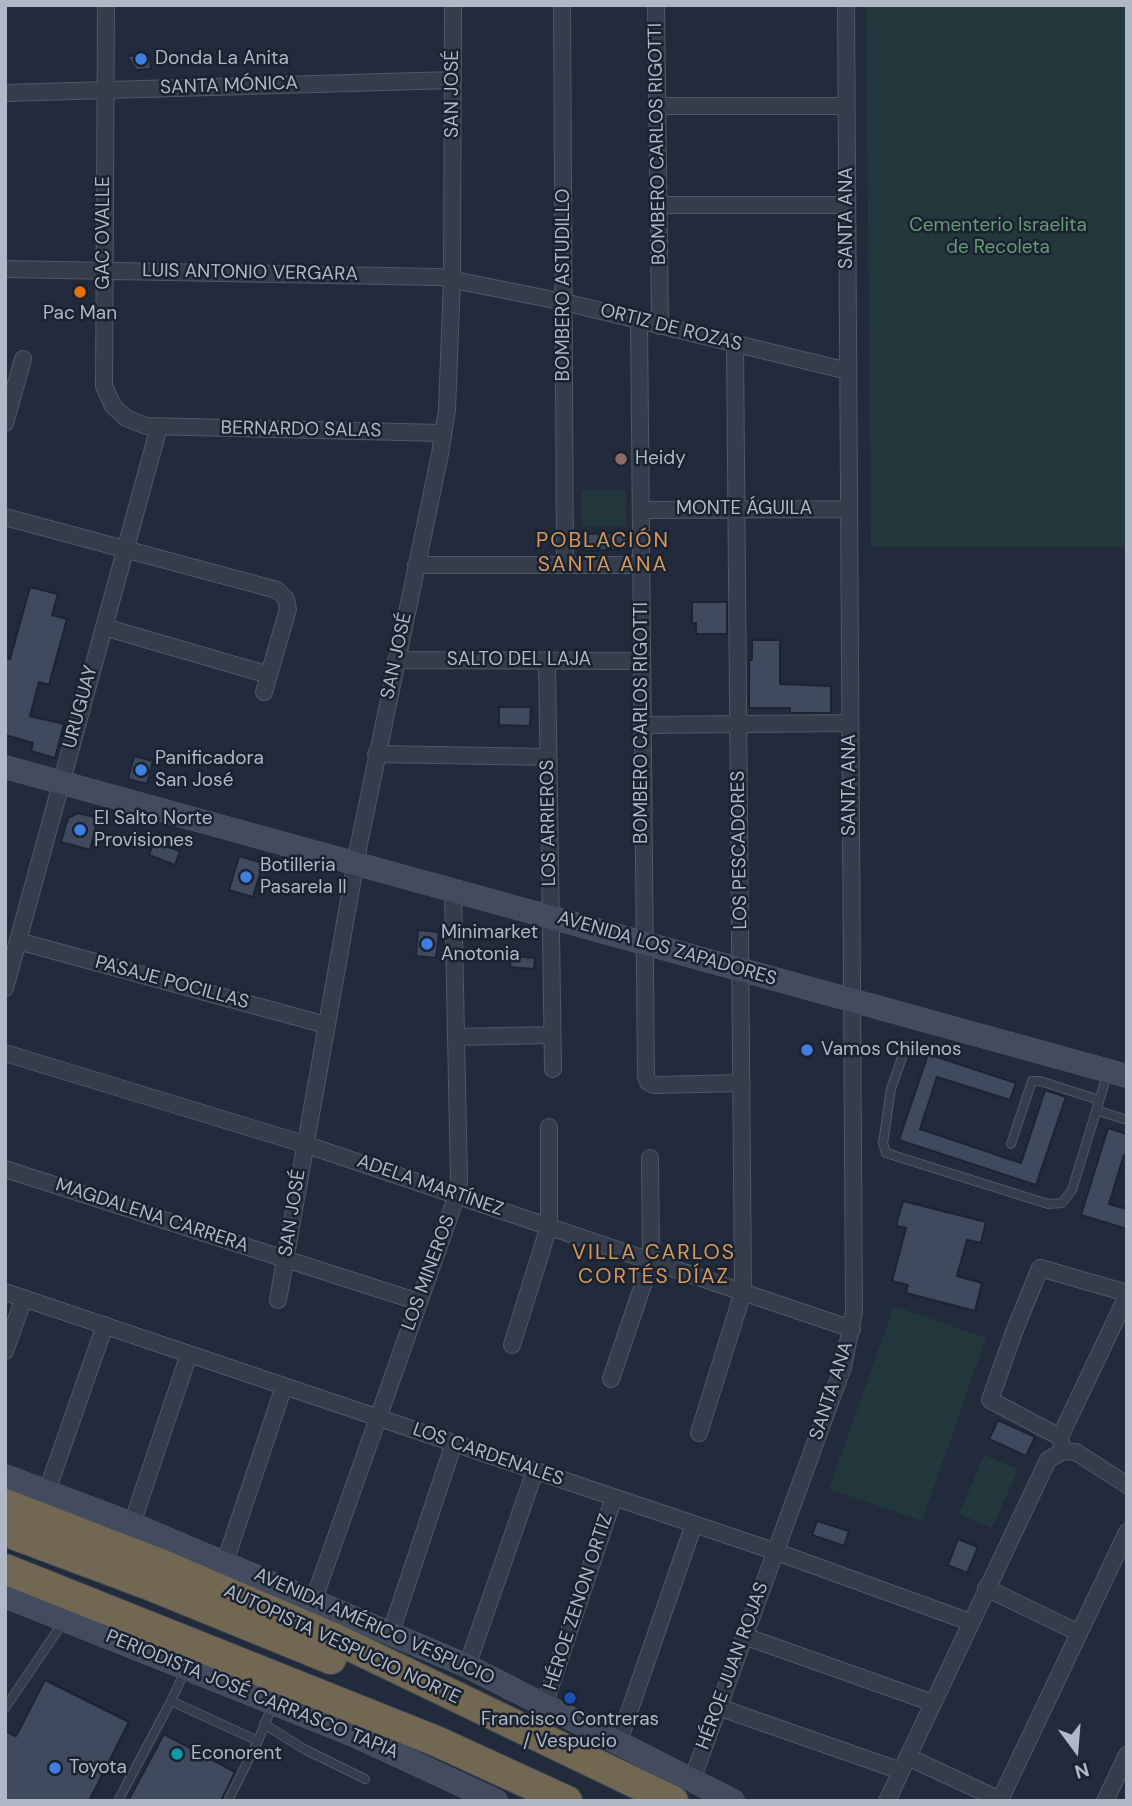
<!DOCTYPE html>
<html>
<head>
<meta charset="utf-8">
<style>
  body { margin:0 }
  #map { position:relative; width:1132px; height:1806px; overflow:hidden; background:#212b3b; font-family:"DM Sans",sans-serif }
  canvas { display:block }
  .frame { position:absolute; inset:0; border:7px solid #b0b8c8; pointer-events:none }
  .north { position:absolute; left:1041px; top:1715px; width:70px; height:70px; -webkit-text-stroke:5px #1a2230; paint-order:stroke; rotate:164deg; font-size:19px; font-weight:700; line-height:28px; text-align:center; color:#b0b8c8 }
  .north::after { content:''; display:block; margin:auto; width:24px; height:32px; background:#b0b8c8; clip-path:polygon(50% 0,100% 100%,50% 72%,0 100%) }
</style>
</head>
<body>
<div id="map">
<canvas width="1132" height="1806"></canvas>
<div class="frame"></div>
<div class="north">N</div>
</div>
<script>
const ctx = document.querySelector('canvas').getContext('2d');
ctx.lineJoin = 'round';
function fill(path, color) {
  ctx.fillStyle = color;
  ctx.fill(path, 'evenodd');
}
function poly(rows) {
  const path = new Path2D();
  for (const r of rows) {
    path.moveTo(r[0], r[1]);
    for (let i = 2; i < r.length; i += 2) path.lineTo(r[i], r[i + 1]);
  }
  return path;
}
function strokePath(path, color, width, dash) {
  ctx.strokeStyle = color;
  ctx.lineWidth = width;
  ctx.lineCap = dash ? 'butt' : 'round';
  ctx.setLineDash(dash || []);
  ctx.stroke(path);
}
function write(font, color, halo, rows, align = 'center') {
  ctx.font = font + ' "DM Sans",sans-serif';
  ctx.lineWidth = 5;
  ctx.setLineDash([]);
  ctx.textBaseline = 'middle';
  ctx.strokeStyle = halo;
  ctx.fillStyle = color;
  for (const [text, x, y, turn = 0] of rows) {
    ctx.save();
    ctx.translate(x, y);
    ctx.rotate((+turn || 0) * Math.PI / 180);
    ctx.textAlign = isNaN(turn) ? turn : align;
    if (halo) ctx.strokeText(text, 0, 0);
    ctx.fillText(text, 0, 0);
    ctx.restore();
  }
}
fill(poly([
  [866,5,1127,5,1127,547,871,547],
  [581,490,626,490,626,526,582,526],
  [894,1306,986,1338,922,1521,829,1489],
  [984,1455,1018,1469,992,1528,959,1514]
]), '#23383c');
const building = poly([
  [150,55,151,69,136,70,127,56,150,55],
  [627,533,627,549,584,551,584,534,627,533],
  [30,587,58,594,52,615,67,619,49,685,39,682,30,716,64,724,55,758,31,751,33,743,5,735,5,658,10,659,30,587],
  [692,602,727,602,727,634,696,634,696,623,692,623,692,602],
  [752,640,780,640,780,684,831,686,831,713,790,713,790,708,749,708,749,660,752,660,752,640],
  [499,707,531,707,530,726,499,725,499,707],
  [134,756,153,761,147,784,128,779,134,756],
  [78,813,98,818,90,850,61,842,68,818,78,813],
  [154,842,180,851,175,865,149,855,154,842],
  [239,856,263,863,253,897,229,890,239,856],
  [418,930,439,932,436,958,416,956,418,930],
  [511,956,535,958,534,969,510,967,511,956],
  [928,1054,1016,1083,1010,1100,937,1077,920,1129,1021,1163,1045,1090,1066,1097,1036,1185,899,1140,928,1054],
  [1108,1128,1127,1134,1127,1156,1124,1155,1109,1204,1127,1209,1127,1229,1081,1215,1108,1128],
  [903,1201,986,1222,981,1243,967,1240,957,1276,982,1283,975,1311,906,1293,908,1285,892,1281,906,1228,896,1226,903,1201],
  [998,1420,1035,1437,1026,1456,989,1439,998,1420],
  [817,1521,849,1531,844,1546,812,1535,817,1521],
  [958,1539,978,1547,967,1573,948,1565,958,1539],
  [45,1680,129,1722,89,1801,5,1801,5,1731,16,1736,45,1680],
  [164,1734,235,1772,221,1801,128,1801,164,1734]
]);
fill(building, '#404a5e');
strokePath(building, '#1c2432', 2);
const service = poly([
  [906,1046,891,1089,883,1143,886,1153,1048,1204,1062,1203,1072,1190,1108,1072],
  [1096,1110,1127,1120],
  [1011,1144,1032,1081,1040,1081,1099,1100],
  [185,1671,171,1701,258,1741,273,1704],
  [5,1708,64,1621],
  [264,1724,304,1749,365,1779],
  [118,1801,171,1701],
  [228,1801,258,1741]
]);
const minor = poly([
  [106,5,104,386,113,406,126,418,146,426,443,433],
  [562,5,565,565],
  [656,5,660,326],
  [5,93,453,80],
  [657,106,846,106],
  [658,205,847,205],
  [5,269,439,277,564,302,848,371],
  [639,320,646,1076,648,1082,654,1085,742,1083],
  [5,423,23,359],
  [641,510,848,509],
  [5,517,277,590,286,599,288,609,264,692],
  [416,565,641,565],
  [104,627,269,675],
  [396,660,642,661],
  [547,660,553,1069],
  [642,725,849,723],
  [376,754,548,757],
  [18,941,326,1025],
  [5,988,159,427],
  [456,1037,552,1035],
  [5,1053,304,1144,852,1329],
  [5,1169,419,1302],
  [5,1292,774,1551,970,1622],
  [278,1300,359,844,440,454,447,410,452,279,453,5],
  [512,1345,549,1226,549,1127],
  [5,1351,24,1298],
  [611,1379,651,1261,650,1158],
  [699,1433,743,1292,735,343],
  [1060,1437,990,1400,1014,1332,1040,1268,1127,1293],
  [1062,1446,1060,1437,1127,1296],
  [47,1491,105,1325],
  [132,1524,189,1354],
  [225,1562,284,1386],
  [986,1588,1079,1633],
  [314,1599,457,1195,459,1180,453,890],
  [391,1632,454,1443],
  [744,1636,933,1703],
  [467,1666,535,1471],
  [544,1706,614,1497],
  [718,1707,901,1771],
  [618,1744,694,1524],
  [908,1757,1002,1801],
  [692,1780,843,1367,854,1312,846,5],
  [1000,1800,1127,1532],
  [887,1801,1048,1460,1063,1451,1076,1452,1127,1485],
  [1105,1801,1127,1755]
]);
const secondary = poly([
  [5,767,1127,1076],
  [5,1476,132,1524,467,1666,733,1801],
  [5,1596,354,1735,496,1801]
]);
const motorway = poly([
  [5,1504,163,1565,336,1639,673,1801],
  [5,1531,152,1586,331,1659],
  [5,1569,436,1741,567,1801]
]);
strokePath(service, '#505866', 10);
strokePath(minor, '#505866', 18);
strokePath(secondary, '#505866', 24);
strokePath(motorway, '#404856', 32);
strokePath(service, '#353d4c', 8);
strokePath(minor, '#353d4c', 16);
strokePath(secondary, '#434c5f', 23);
strokePath(motorway, '#726752', 30);
for (const [x, y, r, color] of [
  [141,59,7,"#3f7fe0"],
  [80,292,7,"#e8710a"],
  [621,459,7,"#8d6e63"],
  [141,770,7,"#3f7fe0"],
  [80,830,7,"#3f7fe0"],
  [246,877,7,"#3f7fe0"],
  [427,944,7,"#3f7fe0"],
  [807,1050,7,"#3f7fe0"],
  [570,1698,7,"#1a4fb4"],
  [177,1754,7,"#0f9aa8"],
  [55,1768,7,"#3f7fe0"]
]) {
  const dot = new Path2D();
  dot.arc(x, y, r, 0, 2 * Math.PI);
  ctx.fillStyle = color;
  ctx.fill(dot);
  strokePath(dot, '#1a2230', 2.5);
}
write('19px', '#b0b8c8', '#1a2230', [
  ["Donda La Anita",155,59],
  ["Pac Man",80,314,"center"],
  ["Heidy",635,459],
  ["Panificadora",155,759],
  ["San José",155,781],
  ["El Salto Norte",94,819],
  ["Provisiones",94,841],
  ["Botilleria",260,866],
  ["Pasarela II",260,888],
  ["Minimarket",441,933],
  ["Anotonia",441,955],
  ["Vamos Chilenos",821,1050],
  ["Francisco Contreras",570,1720,"center"],
  ["/ Vespucio",570,1742,"center"],
  ["Econorent",191,1754],
  ["Toyota",69,1768]
], 'left');
write('19px', '#b0b8c8', '#1a2230', [
  ["SANTA MÓNICA",229,86,-2],
  ["SAN JOSÉ",453,94,-90],
  ["BOMBERO CARLOS RIGOTTI",658,144,-91],
  ["SANTA ANA",847,218,-90],
  ["GAC OVALLE",104,233,-90],
  ["LUIS ANTONIO VERGARA",250,273,1],
  ["BOMBERO ASTUDILLO",564,285,-90],
  ["ORTIZ DE ROZAS",671,328,14],
  ["BERNARDO SALAS",301,430,1],
  ["MONTE ÁGUILA",744,509],
  ["SAN JOSÉ",397,656,-78],
  ["SALTO DEL LAJA",519,660],
  ["URUGUAY",81,707,-75],
  ["BOMBERO CARLOS RIGOTTI",642,723,-90],
  ["SANTA ANA",850,785,-90],
  ["LOS ARRIEROS",549,823,-91],
  ["LOS PESCADORES",740,850,-91],
  ["AVENIDA LOS ZAPADORES",667,949,16],
  ["PASAJE POCILLAS",172,983,15],
  ["ADELA MARTÍNEZ",430,1186,19],
  ["SAN JOSÉ",293,1213,-81],
  ["MAGDALENA CARRERA",152,1216,18],
  ["LOS MINEROS",429,1273,-70],
  ["SANTA ANA",832,1391,-72],
  ["LOS CARDENALES",488,1455,19],
  ["HÉROE ZENON ORTIZ",579,1602,-72],
  ["AVENIDA AMÉRICO VESPUCIO",374,1627,24],
  ["AUTOPISTA VESPUCIO NORTE",342,1645,25],
  ["HÉROE JUAN ROJAS",733,1666,-70],
  ["PERIODISTA JOSÉ CARRASCO TAPIA",252,1695,22]
]);
write('19px', '#669975', '#1a2230', [
  ["Cementerio Israelita",998,226],
  ["de Recoleta",998,248]
]);
ctx.letterSpacing = '2px';
write('21px', '#d8995b', '#1a2230', [
  ["POBLACIÓN",603,541],
  ["SANTA ANA",603,565],
  ["VILLA CARLOS",654,1253],
  ["CORTÉS DÍAZ",654,1277]
]);
ctx.letterSpacing = '0px';
</script>
</body>
</html>
